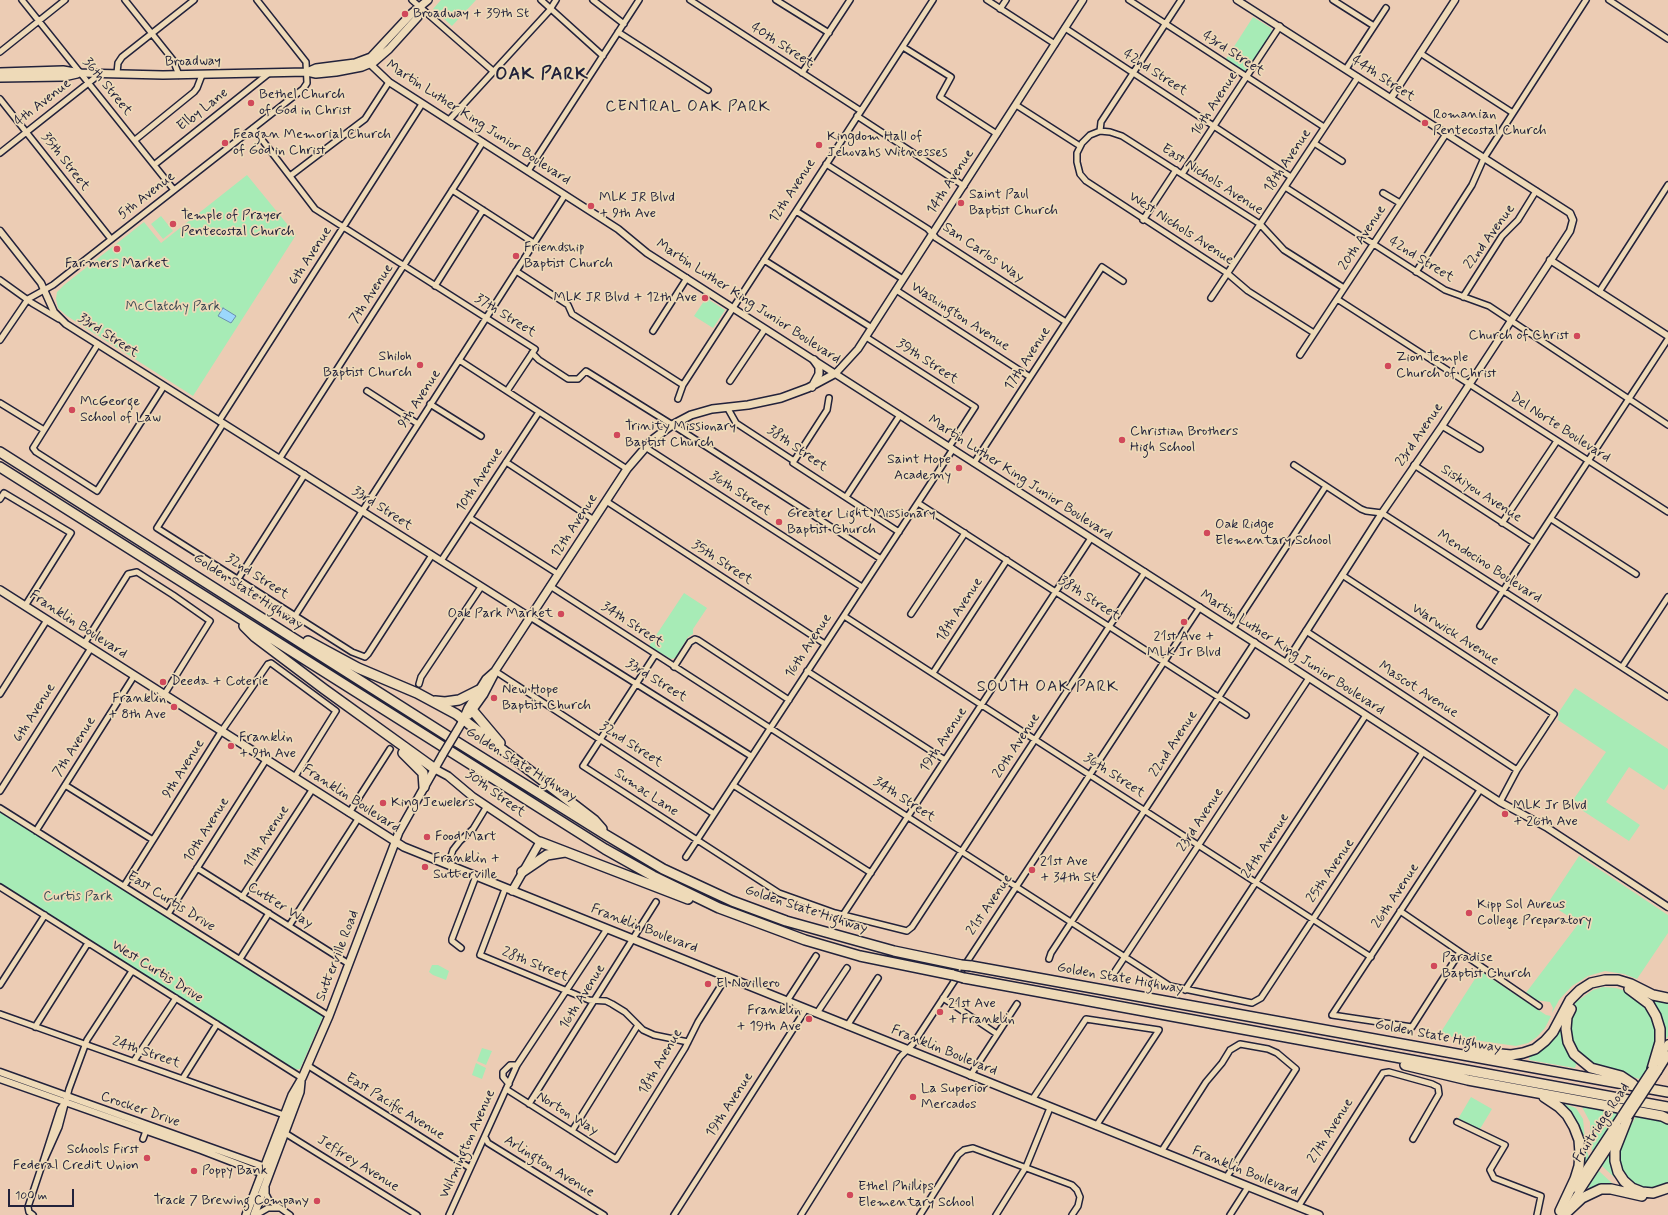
<!DOCTYPE html>
<html>
<head>
<meta charset="utf-8">
<style>
  body { margin:0 }
  #map { position:relative; width:1668px; height:1215px; overflow:hidden; background:#ecccb4; font-family:Mynerve,sans-serif }
  canvas { display:block }
  .scale { position:absolute; left:8px; top:1189px; width:66px; height:18px; box-sizing:border-box; border:2px solid #22223b; border-top:0; padding-left:5px; font-size:12px; line-height:14px; white-space:nowrap; color:#22223b; -webkit-text-stroke:3px #eedab8; paint-order:stroke }
</style>
</head>
<body>
<div id="map">
<canvas width="1668" height="1215"></canvas>
<div class="scale">100 m</div>
</div>
<script>
const ctx = document.querySelector('canvas').getContext('2d');
ctx.lineJoin = 'round';
function fill(path, color) {
  ctx.fillStyle = color;
  ctx.fill(path, 'evenodd');
}
function poly(rows) {
  const path = new Path2D();
  for (const r of rows) {
    path.moveTo(r[0], r[1]);
    for (let i = 2; i < r.length; i += 2) path.lineTo(r[i], r[i + 1]);
  }
  return path;
}
function strokePath(path, color, width, dash) {
  ctx.strokeStyle = color;
  ctx.lineWidth = width;
  ctx.lineCap = dash ? 'butt' : 'round';
  ctx.setLineDash(dash || []);
  ctx.stroke(path);
}
function write(font, color, halo, rows, align = 'center') {
  ctx.font = font + ' Mynerve,sans-serif';
  ctx.lineWidth = 3.5;
  ctx.setLineDash([]);
  ctx.textBaseline = 'middle';
  ctx.strokeStyle = halo;
  ctx.fillStyle = color;
  for (const [text, x, y, turn = 0] of rows) {
    ctx.save();
    ctx.translate(x, y);
    ctx.rotate((+turn || 0) * Math.PI / 180);
    ctx.textAlign = isNaN(turn) ? turn : align;
    if (halo) ctx.strokeText(text, 0, 0);
    ctx.fillText(text, 0, 0);
    ctx.restore();
  }
}
fill(poly([
  [441,0,476,0,452,26,433,9],
  [1253,17,1271,28,1272,32,1247,71,1244,71,1226,59],
  [247,175,296,235,193,396,67,316,58,308,56,299,57,292,64,285,144,222,161,243],
  [161,216,173,231,163,239,151,224],
  [706,298,725,310,713,328,694,316],
  [684,593,707,608,693,629,693,634,688,637,675,658,671,659,649,646],
  [1575,688,1668,749,1668,784,1664,790,1629,767,1606,802,1640,825,1629,841,1571,803,1606,752,1558,720,1559,712],
  [0,811,321,1013,323,1016,321,1021,300,1069,293,1070,0,885],
  [1579,856,1668,915,1668,933,1637,979,1624,974,1605,971,1588,976,1572,986,1559,1000,1552,1013,1553,1008,1550,1002,1535,1000,1525,994,1579,923,1548,903],
  [432,965,438,965,449,971,446,980,433,975,429,972],
  [1480,971,1546,1015,1551,1016,1545,1028,1537,1037,1528,1043,1516,1046,1439,1035],
  [1603,987,1616,988,1629,992,1647,1008,1653,1018,1657,1042,1650,1065,1640,1079,1597,1068,1580,1057,1569,1040,1571,1012,1576,1002,1593,990],
  [1651,998,1668,1002,1668,1036,1666,1039,1662,1038,1648,1002],
  [1559,1024,1563,1025,1577,1062,1575,1068,1529,1060,1530,1054],
  [482,1048,492,1051,486,1065,477,1061],
  [476,1063,486,1068,482,1079,472,1075],
  [1471,1097,1492,1109,1480,1129,1458,1119],
  [1559,1102,1576,1108,1583,1119,1586,1150,1589,1157,1579,1174,1581,1148],
  [1582,1107,1619,1112,1592,1152,1590,1122],
  [1637,1115,1655,1118,1668,1123,1668,1186,1643,1190,1628,1181,1618,1163,1620,1143],
  [1609,1155,1611,1155,1616,1175,1614,1177,1602,1166],
  [1599,1171,1615,1186,1591,1189,1588,1187]
]), '#a7ebb6');
const water = poly([
  [223,308,236,316,231,323,218,316,223,308]
]);
fill(water, '#9bd7fc');
strokePath(water, '#6b8faf', 1);
const minor = poly([
  [22,0,174,190],
  [125,0,173,60,179,75],
  [412,0,493,71],
  [541,0,603,56],
  [593,0,624,24],
  [690,0,861,111],
  [776,0,829,33],
  [987,0,1055,44],
  [1129,0,1324,127],
  [1333,0,1374,26],
  [1609,0,1668,39],
  [1000,9,1006,0],
  [1065,28,1291,177],
  [618,32,708,90],
  [903,47,951,77,940,97,997,134],
  [0,52,65,0],
  [1420,53,1513,113],
  [1346,69,1386,8],
  [117,73,118,63,122,57,194,0],
  [802,73,850,0],
  [0,99,111,239],
  [1016,105,1080,146],
  [857,116,964,186],
  [449,120,549,11,556,0],
  [253,128,315,209,535,349,507,391],
  [1100,131,1101,122,1181,0],
  [135,140,194,92,197,88,202,75],
  [1314,143,1342,161],
  [0,153,101,73],
  [826,164,928,229,936,238,1066,322],
  [154,165,268,74],
  [528,171,639,0],
  [1182,174,1280,26],
  [290,176,365,119,389,82],
  [1285,187,1445,290,1489,306,1668,425],
  [452,190,534,243],
  [1383,193,1400,203],
  [796,211,903,279],
  [1143,220,1176,170],
  [764,260,872,328],
  [516,271,568,305,572,314,683,385],
  [1416,272,1472,185,1484,158,1586,0],
  [0,280,32,303,59,319],
  [435,286,483,210],
  [896,290,1030,377],
  [1599,292,1668,185],
  [1463,297,1502,236,1518,220,1536,191],
  [1211,298,1358,77],
  [1337,299,1668,512],
  [653,331,687,278],
  [1314,333,1248,291,1227,273,1086,181,1080,174,1077,162,1077,153,1082,143,1090,135,1100,131,1110,132,1122,136,1260,224,1284,250,1344,288],
  [866,337,975,407,949,447],
  [0,340,28,299,53,285,303,89,307,83,306,62,257,0],
  [98,344,33,448,36,452,97,491,164,386],
  [532,353,539,360,568,379,578,379,586,371,679,429,881,559],
  [1300,355,1446,134],
  [459,360,627,469],
  [730,381,765,329],
  [367,391,418,424],
  [678,399,683,385,933,0],
  [0,403,44,430],
  [430,404,481,436],
  [727,407,736,423,794,461,793,463,899,532],
  [219,421,422,104],
  [223,424,157,528,352,652,365,657,368,654,432,555],
  [1442,426,1480,449],
  [645,447,862,587],
  [280,458,483,142],
  [794,461,827,410,829,398],
  [506,462,594,520],
  [974,463,1102,267,1123,281],
  [1294,465,1361,509,1366,511,1382,513,1668,697],
  [1414,465,1534,543],
  [846,497,900,415],
  [0,499,4,493,71,533,25,606],
  [606,501,825,644],
  [918,503,1246,715],
  [470,518,558,574],
  [1551,519,1636,574],
  [1502,523,1557,441],
  [441,561,539,412],
  [1342,575,1554,714,1517,770,1500,802],
  [238,579,305,474],
  [550,586,1170,986,1252,1003,1261,998,1423,752],
  [911,614,965,533],
  [295,616,565,195],
  [844,616,1371,957],
  [530,617,751,756],
  [1480,626,1668,339],
  [1233,628,1326,486],
  [1306,631,1517,770],
  [84,644,128,574,137,572,173,595,210,621,164,695],
  [655,655,583,766,779,893,835,913,907,931,912,927,1145,572],
  [674,667,690,642,695,639,698,640,789,700],
  [1622,667,1668,597],
  [495,671,714,814],
  [807,671,945,760],
  [933,673,1007,560],
  [419,684,421,677,481,587],
  [0,694,47,620],
  [65,785,153,840],
  [733,785,871,873],
  [0,791,91,648],
  [0,808,329,1016],
  [349,813,390,749],
  [36,831,134,676],
  [686,857,953,449],
  [448,865,453,850,460,841,473,829,487,806],
  [197,868,349,964],
  [124,886,221,732,268,664,271,663,336,711,294,778],
  [0,887,302,1078],
  [505,889,480,955,589,1000,606,1001,612,1004,625,1012,643,1030,654,1035,688,1042],
  [242,897,312,790],
  [1400,911,1539,1006],
  [168,914,266,760],
  [843,915,1091,538],
  [289,926,358,819],
  [461,948,452,941,452,939,476,876],
  [1460,952,1412,1027,1332,1015,1480,790],
  [240,959,269,913],
  [1049,959,1051,953,1255,642],
  [1112,976,1309,678],
  [0,985,45,915],
  [1185,990,1366,715],
  [943,998,997,1034],
  [787,1001,816,956],
  [817,1013,847,968],
  [0,1014,284,1115],
  [847,1026,878,978],
  [35,1027,88,943],
  [134,1061,176,998],
  [307,1065,470,1168],
  [970,1076,1017,1004],
  [183,1078,217,1024],
  [509,1084,503,1077,503,1072,510,1065,517,1065],
  [506,1089,616,1159,685,1048,698,1022,727,976],
  [1032,1100,1086,1019,1159,1030,1096,1126],
  [65,1102,60,1109,42,1165,59,1127,69,1089,87,1040,132,971],
  [529,1104,656,902],
  [1457,1122,1505,1145,1490,1170,1494,1178,1541,1196,1537,1215],
  [572,1131,638,1025],
  [285,1133,417,1215],
  [485,1137,488,1143,604,1215],
  [143,1139,147,1128],
  [1161,1152,1206,1082,1222,1063,1230,1050,1240,1044,1268,1049,1277,1053,1296,1069,1226,1178],
  [266,1188,266,1194,269,1200,290,1215],
  [1298,1207,1383,1073,1389,1072,1432,1084,1438,1087,1439,1094,1413,1139],
  [33,1215,29,1212,28,1207,42,1165],
  [256,1215,268,1208,279,1208],
  [449,1215,517,1065,607,929],
  [674,1215,806,1009],
  [801,1215,900,1057,913,1044,1200,607],
  [920,1215,958,1155,964,1150,973,1148,1072,1185,1077,1190,1080,1197,1078,1206,1072,1215],
  [996,1215,1026,1167,1050,1108],
  [1230,1215,1248,1187]
]);
const tertiary = poly([
  [1237,0,1570,213,1573,220,1570,231,1442,426,1382,513,1286,663],
  [367,61,389,82,618,229,647,253,1286,663,1500,802,1546,827,1668,907],
  [1391,98,1455,0],
  [0,231,41,283,54,312,66,324,530,617],
  [1550,260,1668,336],
  [836,373,858,349,1083,0],
  [0,1072,268,1168],
  [0,1079,201,1150,266,1175]
]);
const secondary = poly([
  [0,72,63,70,81,73,163,75,307,72,316,74,336,72,362,67,374,62,389,49,418,17,421,8],
  [307,72,316,68,355,63,371,57,412,13,428,0],
  [0,78,64,77,77,74],
  [812,387,819,374,819,367,814,360],
  [0,590,404,847,1319,1215],
  [469,715,484,694,495,673],
  [461,724,468,708,486,679,495,671,627,469,652,440,672,425,691,415,712,409,748,405,781,398,808,388,836,373],
  [435,769,448,776,473,797,540,842,512,891],
  [1656,1062,1668,1044],
  [1658,1071,1668,1055],
  [1574,1188,1622,1115],
  [1570,1206,1621,1128],
  [246,1215,292,1095,302,1078,329,1016,399,832,443,754],
  [254,1215,300,1092,301,1082]
]);
const motorway = poly([
  [0,452,457,742,606,835,663,869,732,901,786,921,894,951,961,965],
  [0,467,605,849,653,876,719,908,805,940,860,956,953,975],
  [244,626,255,637,324,689,435,769],
  [308,641,358,668,417,693,456,714,594,820,602,829],
  [435,701,445,702,459,700,479,690],
  [473,711,500,743],
  [403,753,423,773,424,787],
  [540,842,688,899],
  [522,872,547,855,565,852],
  [971,966,1668,1092],
  [964,978,1668,1107],
  [1629,989,1649,1004,1656,1016,1660,1029,1660,1042,1652,1069],
  [1571,1009,1567,1017,1566,1029,1568,1042,1574,1054,1591,1068,1621,1076,1633,1084],
  [1469,1051,1511,1055,1523,1053,1535,1049,1545,1041,1553,1032,1570,1000,1580,990,1591,983,1605,980,1618,980,1631,984,1653,995,1668,998],
  [1405,1065,1468,1080,1662,1116,1668,1119],
  [1544,1097,1559,1107,1567,1115,1574,1127,1579,1140,1580,1153,1579,1166,1575,1179,1560,1211],
  [1628,1117,1615,1150,1615,1161,1618,1172,1624,1181,1632,1188,1642,1192,1653,1193,1668,1188],
  [1566,1213,1582,1198,1601,1189,1611,1189,1642,1196]
]);
strokePath(minor, '#22223b', 8);
strokePath(tertiary, '#22223b', 9);
strokePath(secondary, '#22223b', 10);
strokePath(motorway, '#22223b', 12);
strokePath(minor, '#eedab8', 5);
strokePath(tertiary, '#eedab8', 6);
strokePath(secondary, '#eedab8', 7);
strokePath(motorway, '#eedab8', 9);
const secondaryBridge = poly([
  [443,754,461,724],
  [1622,1115,1652,1069],
  [1628,1117,1658,1071]
]);
const motorwayBridge = poly([
  [961,965,971,966],
  [953,975,964,978]
]);
strokePath(secondaryBridge, '#22223b', 10, []);
strokePath(motorwayBridge, '#22223b', 12, []);
strokePath(secondaryBridge, '#eedab8', 7);
strokePath(motorwayBridge, '#eedab8', 9);
for (const [x, y, r, color] of [
  [405,14,4,"#d1495b"],
  [251,103,4,"#d1495b"],
  [1425,123,4,"#d1495b"],
  [225,143,4,"#d1495b"],
  [819,145,4,"#d1495b"],
  [961,203,4,"#d1495b"],
  [591,206,4,"#d1495b"],
  [173,224,4,"#d1495b"],
  [117,249,4,"#d1495b"],
  [516,256,4,"#d1495b"],
  [705,298,4,"#d1495b"],
  [1577,336,4,"#d1495b"],
  [420,365,4,"#d1495b"],
  [1388,366,4,"#d1495b"],
  [72,410,4,"#d1495b"],
  [617,435,4,"#d1495b"],
  [1122,440,4,"#d1495b"],
  [959,468,4,"#d1495b"],
  [779,522,4,"#d1495b"],
  [1207,533,4,"#d1495b"],
  [561,614,4,"#d1495b"],
  [1184,622,4,"#d1495b"],
  [163,682,4,"#d1495b"],
  [494,698,4,"#d1495b"],
  [174,707,4,"#d1495b"],
  [231,746,4,"#d1495b"],
  [383,803,4,"#d1495b"],
  [1505,814,4,"#d1495b"],
  [427,837,4,"#d1495b"],
  [425,867,4,"#d1495b"],
  [1032,870,4,"#d1495b"],
  [1469,913,4,"#d1495b"],
  [1434,966,4,"#d1495b"],
  [708,984,4,"#d1495b"],
  [940,1012,4,"#d1495b"],
  [809,1019,4,"#d1495b"],
  [913,1097,4,"#d1495b"],
  [147,1158,4,"#d1495b"],
  [194,1171,4,"#d1495b"],
  [850,1195,4,"#d1495b"],
  [317,1201,4,"#d1495b"]
]) {
  const dot = new Path2D();
  dot.arc(x, y, r, 0, 2 * Math.PI);
  ctx.fillStyle = color;
  ctx.fill(dot);
  strokePath(dot, '#eedab8', 1.5);
}
write('14px', '#22223b', '#eedab8', [
  ["Broadway + 39th St",413,14],
  ["Bethel Church",259,95],
  ["of God in Christ",259,111],
  ["Romanian",1433,115],
  ["Pentecostal Church",1433,131],
  ["Feagan Memorial Church",233,135],
  ["of God in Christ",233,151],
  ["Kingdom Hall of",827,137],
  ["Jehovahs Witnesses",827,153],
  ["Saint Paul",969,195],
  ["Baptist Church",969,211],
  ["MLK JR Blvd",599,198],
  ["+ 9th Ave",599,214],
  ["Temple of Prayer",181,216],
  ["Pentecostal Church",181,232],
  ["Friendship",524,248],
  ["Baptist Church",524,264],
  ["Farmers Market",117,264,"center"],
  ["MLK JR Blvd + 12th Ave",697,298,"right"],
  ["Church of Christ",1569,336,"right"],
  ["Shiloh",412,357,"right"],
  ["Baptist Church",412,373,"right"],
  ["Zion Temple",1396,358],
  ["Church of Christ",1396,374],
  ["McGeorge",80,402],
  ["School of Law",80,418],
  ["Trinity Missionary",625,427],
  ["Baptist Church",625,443],
  ["Christian Brothers",1130,432],
  ["High School",1130,448],
  ["Saint Hope",951,460,"right"],
  ["Academy",951,476,"right"],
  ["Greater Light Missionary",787,514],
  ["Baptist Church",787,530],
  ["Oak Ridge",1215,525],
  ["Elementary School",1215,541],
  ["Oak Park Market",553,614,"right"],
  ["21st Ave +",1184,637,"center"],
  ["MLK Jr Blvd",1184,653,"center"],
  ["Deeda + Coterie",171,682],
  ["New Hope",502,690],
  ["Baptist Church",502,706],
  ["Franklin",166,699,"right"],
  ["+ 8th Ave",166,715,"right"],
  ["Franklin",239,738],
  ["+ 9th Ave",239,754],
  ["King Jewelers",391,803],
  ["MLK Jr Blvd",1513,806],
  ["+ 26th Ave",1513,822],
  ["Food Mart",435,837],
  ["Franklin +",433,859],
  ["Sutterville",433,875],
  ["21st Ave",1040,862],
  ["+ 34th St",1040,878],
  ["Kipp Sol Aureus",1477,905],
  ["College Preparatory",1477,921],
  ["Paradise",1442,958],
  ["Baptist Church",1442,974],
  ["El Novillero",716,984],
  ["21st Ave",948,1004],
  ["+ Franklin",948,1020],
  ["Franklin",801,1011,"right"],
  ["+ 19th Ave",801,1027,"right"],
  ["La Superior",921,1089],
  ["Mercados",921,1105],
  ["Schools First",139,1150,"right"],
  ["Federal Credit Union",139,1166,"right"],
  ["Poppy Bank",202,1171],
  ["Ethel Phillips",858,1187],
  ["Elementary School",858,1203],
  ["Track 7 Brewing Company",309,1201,"right"]
], 'left');
write('14px', '#22223b', '#eedab8', [
  ["40th Street",782,46,33],
  ["43rd Street",1233,54,33],
  ["Broadway",193,62,-1],
  ["42nd Street",1155,73,33],
  ["44th Street",1383,79,33],
  ["36th Street",107,87,51],
  ["4th Avenue",43,103,-38],
  ["16th Avenue",1215,104,-57],
  ["Elby Lane",203,110,-38],
  ["Martin Luther King Junior Boulevard",478,123,33],
  ["18th Avenue",1288,161,-56],
  ["35th Street",65,162,52],
  ["East Nichols Avenue",1212,180,33],
  ["14th Avenue",951,182,-57],
  ["12th Avenue",793,191,-57],
  ["5th Avenue",147,196,-38],
  ["West Nichols Avenue",1181,229,33],
  ["22nd Avenue",1490,237,-54],
  ["20th Avenue",1363,238,-57],
  ["San Carlos Way",983,253,34],
  ["6th Avenue",311,256,-57],
  ["42nd Street",1421,260,32],
  ["7th Avenue",372,294,-57],
  ["Martin Luther King Junior Boulevard",748,302,33],
  ["37th Street",505,316,32],
  ["Washington Avenue",960,317,33],
  ["33rd Street",108,336,33],
  ["17th Avenue",1028,359,-57],
  ["39th Street",927,362,33],
  ["9th Avenue",420,399,-57],
  ["Del Norte Boulevard",1560,428,33],
  ["23rd Avenue",1420,435,-56],
  ["38th Street",797,449,35],
  ["Martin Luther King Junior Boulevard",1020,478,33],
  ["10th Avenue",480,480,-57],
  ["36th Street",740,494,33],
  ["Siskiyou Avenue",1481,494,33],
  ["33rd Street",382,509,33],
  ["12th Avenue",575,526,-57],
  ["35th Street",722,563,33],
  ["Mendocino Boulevard",1489,567,33],
  ["32nd Street",257,577,33],
  ["Golden State Highway",248,592,33],
  ["38th Street",1089,599,33],
  ["18th Avenue",960,610,-57],
  ["Franklin Boulevard",78,625,33],
  ["34th Street",632,625,33],
  ["Warwick Avenue",1455,635,33],
  ["16th Avenue",809,646,-57],
  ["Martin Luther King Junior Boulevard",1292,653,33],
  ["33rd Street",656,681,32],
  ["Mascot Avenue",1418,690,33],
  ["6th Avenue",35,713,-58],
  ["19th Avenue",944,740,-57],
  ["22nd Avenue",1174,744,-57],
  ["32nd Street",631,745,33],
  ["20th Avenue",1017,746,-57],
  ["7th Avenue",75,747,-58],
  ["Golden State Highway",521,765,32],
  ["9th Avenue",184,769,-58],
  ["36th Street",1114,776,33],
  ["Sumac Lane",646,793,34],
  ["30th Street",495,794,36],
  ["Franklin Boulevard",351,799,33],
  ["34th Street",904,800,33],
  ["23rd Avenue",1201,820,-57],
  ["10th Avenue",207,830,-58],
  ["11th Avenue",267,837,-57],
  ["24th Avenue",1266,846,-57],
  ["25th Avenue",1331,871,-56],
  ["26th Avenue",1396,896,-57],
  ["East Curtis Drive",171,902,32],
  ["21st Avenue",990,905,-56],
  ["Cutter Way",280,906,32],
  ["Golden State Highway",806,910,18],
  ["Franklin Boulevard",644,929,21],
  ["Sutterville Road",338,956,-69],
  ["28th Street",535,965,22],
  ["West Curtis Drive",157,972,32],
  ["Golden State Highway",1120,979,10],
  ["16th Avenue",583,997,-58],
  ["Golden State Highway",1438,1037,11],
  ["Franklin Boulevard",944,1051,22],
  ["24th Street",146,1053,19],
  ["18th Avenue",661,1062,-60],
  ["19th Avenue",730,1105,-57],
  ["East Pacific Avenue",395,1107,32],
  ["Crocker Drive",140,1110,19],
  ["Norton Way",567,1114,32],
  ["Fruitridge Road",1602,1123,-57],
  ["27th Avenue",1331,1131,-58],
  ["Wilmington Avenue",468,1144,-66],
  ["Jeffrey Avenue",358,1164,32],
  ["Arlington Avenue",549,1167,32],
  ["Franklin Boulevard",1245,1172,22]
]);
write('14px', '#3d4a54', '#eedab8', [
  ["McClatchy Park",173,307],
  ["Curtis Park",78,897]
]);
ctx.letterSpacing = '1px';
write('16px', '#22223b', '#eedab8', [
  ["CENTRAL OAK PARK",688,108],
  ["SOUTH OAK PARK",1048,688]
]);
ctx.letterSpacing = '0px';
ctx.letterSpacing = '1px';
write('bold 18px', '#22223b', '#eedab8', [
  ["OAK PARK",542,75]
]);
ctx.letterSpacing = '0px';
</script>
</body>
</html>
